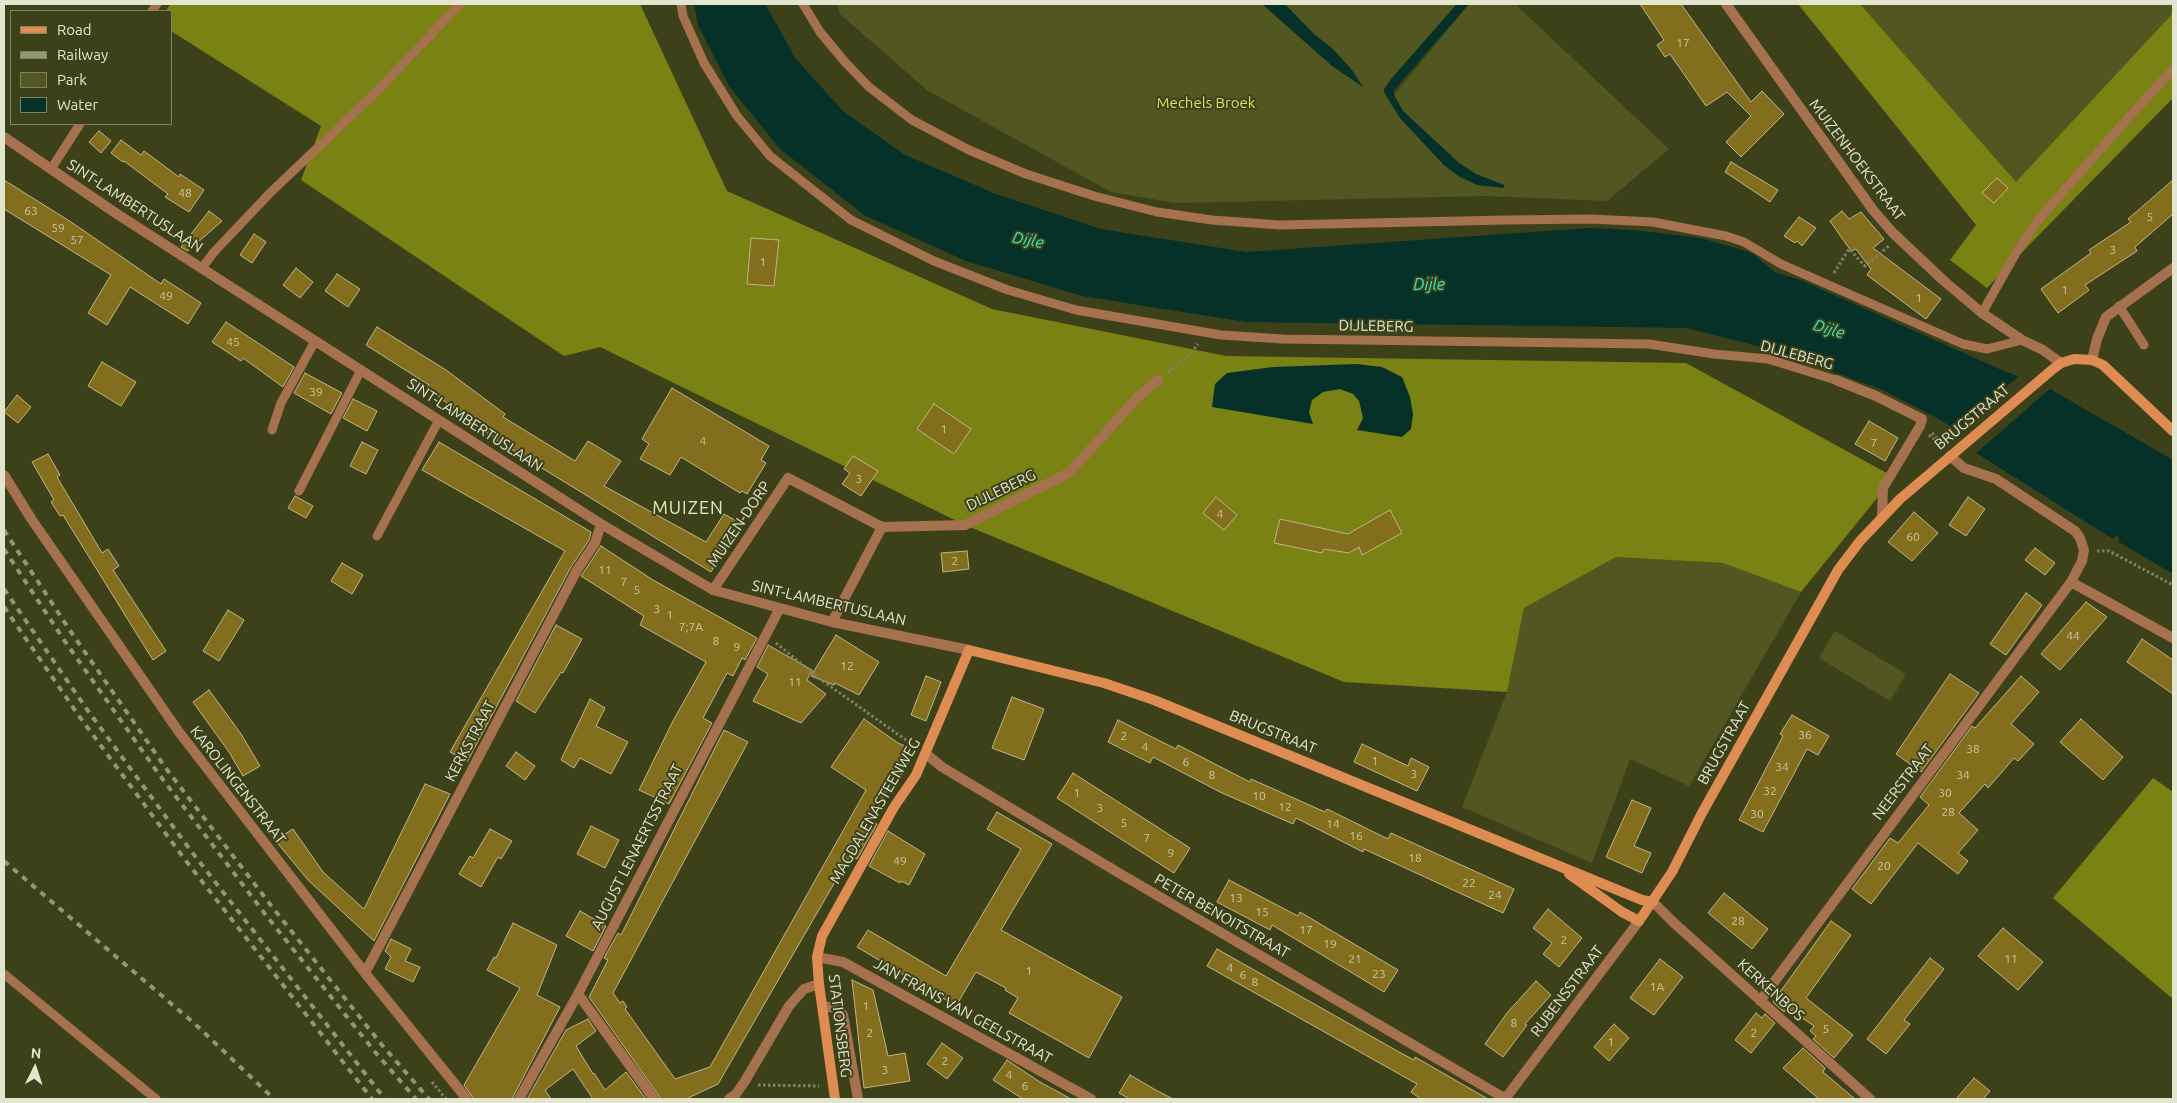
<!DOCTYPE html>
<html>
<head>
<meta charset="utf-8">
<style>
  body { margin:0 }
  #map { position:relative; width:2177px; height:1103px; overflow:hidden; background:#3d4119; font-family:Ubuntu,sans-serif }
  canvas { display:block }
  .frame { position:absolute; inset:0; border:5px solid #e2e6cf; pointer-events:none }
  .legend { position:absolute; left:10px; top:10px; width:162px; height:115px; box-sizing:border-box; background:#3d4119; border:1px solid #7f8362; margin:0; padding:6px 9px; list-style:none; font-size:15px; color:#e2e6cf }
  .legend li { display:flex; align-items:center; gap:10px; height:25px }
  .legend b { width:25px; border:1px solid #7f8362 }
  .north { position:absolute; left:10px; top:1043px; width:50px; height:50px; -webkit-text-stroke:4px #3d4119; paint-order:stroke; rotate:4deg; font-size:14px; font-weight:700; line-height:20px; text-align:center; color:#e2e6cf }
  .north::after { content:''; display:block; margin:auto; width:18px; height:22px; background:#e2e6cf; clip-path:polygon(50% 0,100% 100%,50% 72%,0 100%) }
</style>
</head>
<body>
<div id="map">
<canvas width="2177" height="1103"></canvas>
<div class="frame"></div>
<ul class="legend">
<li><b style="height:6px;background:#df8c52"></b>Road</li>
<li><b style="height:6px;background:#929676"></b>Railway</li>
<li><b style="height:14px;background:#525722"></b>Park</li>
<li><b style="height:14px;background:#053128"></b>Water</li>
</ul>
<div class="north">N</div>
</div>
<script>
const ctx = document.querySelector('canvas').getContext('2d');
ctx.lineJoin = 'round';
function fill(path, color) {
  ctx.fillStyle = color;
  ctx.fill(path, 'evenodd');
}
function poly(rows) {
  const path = new Path2D();
  for (const r of rows) {
    path.moveTo(r[0], r[1]);
    for (let i = 2; i < r.length; i += 2) path.lineTo(r[i], r[i + 1]);
  }
  return path;
}
function strokePath(path, color, width, dash) {
  ctx.strokeStyle = color;
  ctx.lineWidth = width;
  ctx.lineCap = dash ? 'butt' : 'round';
  ctx.setLineDash(dash || []);
  ctx.stroke(path);
}
function write(font, color, halo, rows, align = 'center') {
  ctx.font = font + ' Ubuntu,sans-serif';
  ctx.lineWidth = 4;
  ctx.setLineDash([]);
  ctx.textBaseline = 'middle';
  ctx.strokeStyle = halo;
  ctx.fillStyle = color;
  for (const [text, x, y, turn = 0] of rows) {
    ctx.save();
    ctx.translate(x, y);
    ctx.rotate((+turn || 0) * Math.PI / 180);
    ctx.textAlign = isNaN(turn) ? turn : align;
    if (halo) ctx.strokeText(text, 0, 0);
    ctx.fillText(text, 0, 0);
    ctx.restore();
  }
}
fill(poly([
  [837,4,1457,4,1392,78,1386,97,1400,118,1444,165,1460,177,1503,188,1504,185,1475,174,1459,163,1403,111,1394,95,1469,4,1515,4,1669,149,1607,201,1485,196,1175,203,1111,192,927,90,840,14],
  [1860,4,2173,4,2173,13,2016,183],
  [1616,557,1723,563,1801,592,1689,786,1630,759,1592,863,1462,807,1507,692,1524,608],
  [1835,631,1906,674,1890,701,1819,658]
]), '#525722');
fill(poly([
  [170,4,640,4,727,191,992,309,1226,356,1686,363,1894,477,1801,592,1723,563,1616,557,1524,608,1507,692,1344,682,965,525,600,347,564,356,301,180,321,126,171,31,171,11,166,11],
  [1798,4,1860,4,2016,182,2173,13,2173,98,1987,288,1950,260,1976,225],
  [2153,778,2173,792,2173,999,2053,898]
]), '#7a8213');
fill(poly([
  [694,4,765,4,796,59,844,112,905,155,996,194,1101,229,1246,252,1589,228,1634,230,1701,238,1746,251,1753,254,1775,272,1803,281,1997,368,2050,389,2173,460,2173,574,2119,542,2119,537,2115,536,2113,539,1976,453,1956,430,1939,419,1883,390,1773,350,1686,328,1246,322,1082,296,966,261,864,215,780,149,729,86,698,25],
  [1262,4,1285,4,1314,34,1333,49,1352,70,1363,87,1332,66],
  [1457,4,1469,4,1394,90,1394,95,1403,111,1459,163,1476,174,1504,185,1504,188,1477,185,1460,177,1444,165,1400,118,1384,92,1384,89,1392,78],
  [1357,364,1382,367,1402,377,1410,397,1413,414,1411,429,1402,437,1357,430,1363,418,1359,401,1353,394,1340,389,1323,392,1312,400,1309,412,1313,424,1212,407,1215,384,1227,373,1273,367]
]), '#053128');
fill(poly([
  [2020,375,2052,387,1974,455,1954,432]
]), '#3d4119');
const building = poly([
  [1640,4,1681,4,1751,102,1762,91,1784,114,1741,157,1726,142,1751,116,1727,92,1706,106,1670,54,1665,57,1657,45,1664,40,1640,4],
  [99,131,111,141,101,153,89,142,99,131],
  [121,140,141,155,144,151,179,177,180,174,204,190,189,212,165,197,168,194,124,161,123,162,111,153,121,140],
  [1731,162,1778,190,1770,202,1725,172,1731,162],
  [1997,178,2008,188,1994,203,1982,193,1997,178],
  [4,180,71,222,161,284,164,279,201,303,188,324,130,287,107,325,88,313,111,275,4,209,4,180],
  [2173,180,2173,214,2135,247,2137,251,2085,285,2089,290,2058,313,2041,289,2091,253,2089,250,2131,222,2128,219,2173,180],
  [209,211,222,221,188,251,181,247,209,211],
  [1842,211,1849,219,1861,212,1884,239,1873,248,1941,299,1926,319,1867,275,1871,269,1856,249,1851,251,1830,221,1842,211],
  [1799,217,1816,228,1802,246,1797,241,1795,243,1784,236,1799,217],
  [254,234,266,242,252,263,240,255,254,234],
  [751,238,779,240,774,286,747,284,751,238],
  [296,268,313,282,300,298,283,285,296,268],
  [337,274,360,289,348,307,325,291,337,274],
  [226,322,294,367,283,387,243,358,241,361,212,342,226,322],
  [377,327,446,370,505,414,503,417,575,461,588,441,621,461,604,486,706,542,724,514,740,523,711,572,498,441,427,388,429,385,366,345,377,327],
  [102,362,136,382,121,406,88,386,102,362],
  [305,373,342,393,331,414,294,393,305,373],
  [672,388,769,446,761,460,766,463,747,494,742,491,740,493,681,457,670,475,640,459,649,444,642,439,672,388],
  [17,395,31,407,18,423,4,412,17,395],
  [353,399,377,411,367,431,343,418,353,399],
  [934,404,971,429,954,454,917,429,934,404],
  [1869,421,1898,438,1885,461,1855,444,1869,421],
  [362,442,378,450,366,474,350,466,362,442],
  [439,442,591,532,589,540,571,567,467,762,450,752,565,551,422,470,439,442],
  [48,454,60,475,57,477,102,553,108,549,119,566,113,570,166,651,153,660,63,515,60,516,51,502,54,500,32,462,48,454],
  [853,456,878,471,861,496,842,484,850,473,844,469,853,456],
  [295,496,313,506,306,518,288,508,295,496],
  [1216,497,1237,515,1224,530,1203,513,1216,497],
  [1968,497,1985,509,1966,536,1949,525,1968,497],
  [1390,510,1402,533,1362,555,1359,547,1349,553,1324,549,1322,553,1274,543,1280,519,1348,534,1390,510],
  [1914,512,1938,533,1912,561,1888,542,1914,512],
  [601,546,653,580,757,638,745,660,742,658,733,676,727,673,703,718,712,723,669,804,639,790,673,721,706,662,640,625,644,616,581,576,601,546],
  [2035,548,2055,563,2045,575,2025,560,2035,548],
  [967,551,969,569,943,572,941,553,967,551],
  [342,563,363,575,352,594,331,581,342,563],
  [2026,593,2042,605,2006,655,1990,644,2026,593],
  [2086,602,2107,617,2060,670,2041,654,2086,602],
  [228,610,244,620,219,661,203,651,228,610],
  [556,625,582,639,563,673,561,672,535,713,516,701,556,625],
  [836,635,879,662,859,695,835,683,834,685,811,676,836,635],
  [2142,639,2173,660,2173,694,2127,662,2142,639],
  [768,645,812,670,807,680,826,694,801,723,753,701,768,674,757,667,768,645],
  [1950,674,1979,693,1921,772,1896,754,1950,674],
  [926,676,941,682,926,721,911,715,926,676],
  [2021,676,2039,692,2011,724,2034,744,2018,761,2014,758,1988,788,1985,784,1959,813,1978,830,1958,853,1968,861,1958,874,1918,843,1871,904,1852,889,1890,838,1898,843,1929,805,1920,797,1972,726,1975,728,2021,676],
  [209,690,241,734,260,766,243,776,229,752,193,702,209,690],
  [1012,697,1044,709,1024,760,992,748,1012,697],
  [590,699,605,708,596,726,628,742,611,774,580,758,574,768,561,760,590,699],
  [1792,715,1829,736,1818,755,1807,749,1763,832,1739,820,1783,736,1780,734,1792,715],
  [864,719,898,743,915,750,901,775,896,773,878,807,871,821,877,824,857,859,850,856,718,1084,686,1099,661,1099,589,997,608,960,604,958,618,933,621,935,724,730,748,742,613,993,620,1003,623,1001,627,1007,625,1009,675,1079,710,1067,866,790,831,767,864,719],
  [2081,719,2123,757,2103,780,2060,742,2081,719],
  [1118,720,1176,749,1178,745,1250,782,1251,779,1325,812,1327,809,1388,839,1391,833,1514,889,1503,913,1364,849,1363,852,1296,818,1293,824,1220,792,1153,757,1150,763,1108,742,1118,720],
  [1362,744,1408,766,1411,758,1429,767,1417,791,1354,762,1362,744],
  [516,752,535,766,525,780,506,766,516,752],
  [1073,773,1190,848,1174,873,1057,798,1073,773],
  [425,784,450,794,374,941,308,880,275,840,293,829,323,872,364,909,425,784],
  [1632,800,1651,808,1634,846,1651,853,1642,873,1606,857,1632,800],
  [997,812,1052,844,1001,930,1122,997,1089,1058,1009,1013,1018,998,1005,990,1006,988,976,972,956,1006,857,947,868,930,946,976,1021,849,987,829,997,812],
  [591,826,619,840,605,868,577,854,591,826],
  [490,829,512,841,501,859,498,857,481,887,459,874,470,856,473,858,490,829],
  [888,831,925,854,909,885,901,881,900,883,869,866,888,831],
  [1229,880,1298,916,1300,912,1398,970,1384,992,1272,925,1270,930,1217,902,1229,880],
  [1724,893,1768,929,1752,949,1708,913,1724,893],
  [1548,909,1582,938,1559,967,1543,954,1552,943,1533,928,1548,909],
  [580,911,606,926,593,951,566,936,580,911],
  [1831,921,1851,935,1806,998,1853,1035,1834,1058,1813,1039,1816,1036,1810,1031,1814,1026,1788,1008,1784,1012,1773,1002,1831,921],
  [513,923,557,945,537,995,560,1007,512,1099,474,1099,464,1085,520,988,487,970,494,957,496,958,513,923],
  [2003,928,2043,962,2018,990,1978,956,2003,928],
  [391,939,411,949,405,961,420,967,413,982,385,969,391,957,385,951,391,939],
  [1217,949,1399,1052,1414,1060,1415,1057,1488,1099,1421,1099,1411,1092,1417,1084,1207,966,1217,949],
  [1930,958,1944,969,1904,1020,1910,1024,1886,1054,1867,1039,1930,958],
  [1660,959,1683,977,1654,1015,1630,998,1660,959],
  [852,980,873,990,888,1056,905,1053,910,1081,864,1088,852,980],
  [1536,981,1551,995,1525,1024,1527,1025,1503,1057,1485,1044,1507,1013,1536,981],
  [1756,1013,1762,1018,1765,1014,1775,1023,1751,1053,1735,1040,1756,1013],
  [588,1019,596,1031,576,1046,593,1074,594,1073,605,1090,626,1072,646,1099,593,1099,573,1069,545,1090,551,1099,527,1099,566,1030,588,1019],
  [1614,1024,1629,1038,1609,1061,1594,1047,1614,1024],
  [942,1043,963,1058,947,1079,927,1064,942,1043],
  [1803,1048,1825,1068,1823,1072,1855,1099,1819,1099,1783,1068,1803,1048],
  [1007,1060,1040,1082,1071,1099,1023,1099,993,1080,1007,1060],
  [1130,1075,1154,1089,1173,1099,1130,1099,1119,1093,1130,1075],
  [1974,1078,1990,1091,1983,1099,1956,1099,1974,1078]
]);
fill(building, '#826e1d');
strokePath(building, '#c1b589', 1);
strokePath(poly([
  [1834,273,1849,249,1865,266,1889,246],
  [1168,372,1191,353,1198,344],
  [1932,433,1943,444],
  [1929,435,1942,446],
  [2097,551,2109,551,2173,585],
  [776,643,820,679,913,745],
  [432,1082,446,1099],
  [758,1085,819,1086]
]), '#7f8362', 3, [2.5, 2.5]);
strokePath(poly([
  [681,4,683,16,704,63,737,116,770,156,851,220,934,261,1008,290,1076,310,1221,335,1283,339,1649,344,1714,354,1768,359,1836,380],
  [803,4,820,32,845,62,869,87,912,120,969,150,1026,174,1094,196,1157,212,1212,220,1280,225,1506,220,1591,219,1653,222,1726,236,1744,242,1781,264,1963,344,1987,349,2022,340],
  [152,11,157,4],
  [51,169,80,124],
  [202,268,214,252,270,193,378,90,460,4],
  [2119,306,2144,345],
  [1982,313,2016,253,2038,220,2121,126,2173,69],
  [272,430,281,403,315,341],
  [299,491,361,370],
  [377,536,439,420],
  [4,974,156,1099]
]), '#a6714e', 9);
strokePath(poly([
  [1726,4,1873,210,1893,233,1944,281,1982,313,2022,340,2043,350,2061,363],
  [4,137,117,214,601,524,713,590,832,622,969,650],
  [2092,360,2097,339,2106,317,2173,268],
  [1836,380,1876,396,1922,419,1920,426,1883,488,1882,516],
  [4,475,32,520,179,732,365,973,467,1099],
  [882,527,965,525,1069,473,1136,399,1158,380],
  [2071,582,2173,638],
  [713,590,788,478,882,527,832,622],
  [926,754,942,767,1119,873,1506,1099],
  [1653,902,1673,922,1870,1099],
  [817,957,843,962,1091,1099],
  [365,973,577,570,595,543,601,524],
  [578,994,654,1099],
  [1760,1001,2071,582,2082,561,2084,550,2080,538,2075,531,1996,479,1964,468,1950,456],
  [822,1006,836,1008,843,1015,858,1099],
  [519,1099,578,994,780,608],
  [729,1099,736,1094,745,1081,789,1006,804,989,819,984],
  [1505,1099,1639,921]
]), '#a6714e', 10);
strokePath(poly([
  [1569,874,1622,912,1639,921,1672,872,1702,813,1819,604,1838,570,1860,541,1900,499,2053,369,2061,363,2074,359,2092,360,2103,365,2173,431],
  [835,1099,819,984,817,957,822,936,894,807,916,775,969,650,1104,683,1154,700,1642,900,1653,902]
]), '#df8c52', 10);
strokePath(poly([
  [4,530,71,632,165,767,273,908,382,1045,429,1099],
  [4,549,64,640,158,773,265,914,375,1052,416,1099],
  [4,589,86,708,191,851,385,1099],
  [4,607,79,716,183,857,372,1099],
  [4,861,195,1024,274,1099]
]), '#929676', 4, [6, 6]);
write('12px', '#cac8a2', null, [
  ["17",1683,43],
  ["48",185,193],
  ["63",31,211],
  ["5",2150,217],
  ["59",58,228],
  ["57",77,240],
  ["3",2113,250],
  ["1",763,262],
  ["1",2065,290],
  ["49",166,296],
  ["1",1919,298],
  ["45",233,342],
  ["39",316,392],
  ["1",944,429],
  ["4",703,441],
  ["7",1874,443],
  ["3",859,479],
  ["4",1220,514],
  ["60",1913,537],
  ["2",955,561],
  ["11",605,570],
  ["7",624,582],
  ["5",637,590],
  ["3",657,609],
  ["1",670,615],
  ["7;7A",691,627],
  ["44",2073,636],
  ["8",716,641],
  ["9",737,647],
  ["12",847,666],
  ["11",795,682],
  ["36",1805,735],
  ["2",1124,736],
  ["4",1145,747],
  ["38",1973,749],
  ["1",1375,761],
  ["6",1186,762],
  ["34",1782,767],
  ["3",1414,774],
  ["8",1212,775],
  ["34",1963,775],
  ["32",1770,791],
  ["1",1077,793],
  ["30",1945,793],
  ["10",1259,796],
  ["12",1285,807],
  ["3",1100,808],
  ["28",1948,812],
  ["30",1757,814],
  ["5",1124,823],
  ["14",1333,824],
  ["16",1356,836],
  ["7",1147,838],
  ["9",1171,853],
  ["18",1415,858],
  ["49",900,861],
  ["20",1884,866],
  ["22",1469,883],
  ["24",1495,895],
  ["13",1236,898],
  ["15",1262,912],
  ["28",1738,921],
  ["17",1306,930],
  ["2",1564,940],
  ["19",1330,944],
  ["21",1355,959],
  ["11",2011,959],
  ["4",1230,968],
  ["1",1029,971],
  ["23",1379,974],
  ["6",1243,975],
  ["8",1255,982],
  ["1A",1657,987],
  ["1",866,1006],
  ["8",1514,1023],
  ["5",1826,1029],
  ["2",870,1033],
  ["2",1754,1033],
  ["1",1611,1042],
  ["2",945,1061],
  ["3",885,1070],
  ["4",1009,1075],
  ["6",1025,1086]
]);
write('15px', '#d7e360', '#3d4119', [
  ["Mechels Broek",1206,103]
]);
write('15px', '#e2e6cf', '#3d4119', [
  ["MUIZENHOEKSTRAAT",1857,160,53],
  ["SINT-LAMBERTUSLAAN",135,206,33],
  ["DIJLEBERG",1376,326,1],
  ["DIJLEBERG",1797,355,15],
  ["BRUGSTRAAT",1972,417,-40],
  ["SINT-LAMBERTUSLAAN",475,425,33],
  ["DIJLEBERG",1001,490,-26],
  ["MUIZEN-DORP",739,524,-56],
  ["SINT-LAMBERTUSLAAN",829,603,13],
  ["BRUGSTRAAT",1273,732,22],
  ["KERKSTRAAT",470,741,-62],
  ["BRUGSTRAAT",1724,743,-61],
  ["NEERSTRAAT",1903,782,-53],
  ["KAROLINGENSTRAAT",238,785,52],
  ["MAGDALENASTEENWEG",875,811,-60],
  ["AUGUST LENAERTSSTRAAT",637,847,-63],
  ["PETER BENOITSTRAAT",1222,916,30],
  ["KERKENBOS",1771,990,42],
  ["RUBENSSTRAAT",1567,991,-53],
  ["JAN FRANS VAN GEELSTRAAT",963,1011,29],
  ["STATIONSBERG",840,1026,83]
]);
write('italic 16px', '#2ceec6', '#3d4119', [
  ["Dijle",1028,240,11],
  ["Dijle",1429,285],
  ["Dijle",1829,329,17]
]);
ctx.letterSpacing = '1px';
write('18px', '#e2e9bb', '#3d4119', [
  ["MUIZEN",688,508]
]);
ctx.letterSpacing = '0px';
</script>
</body>
</html>
